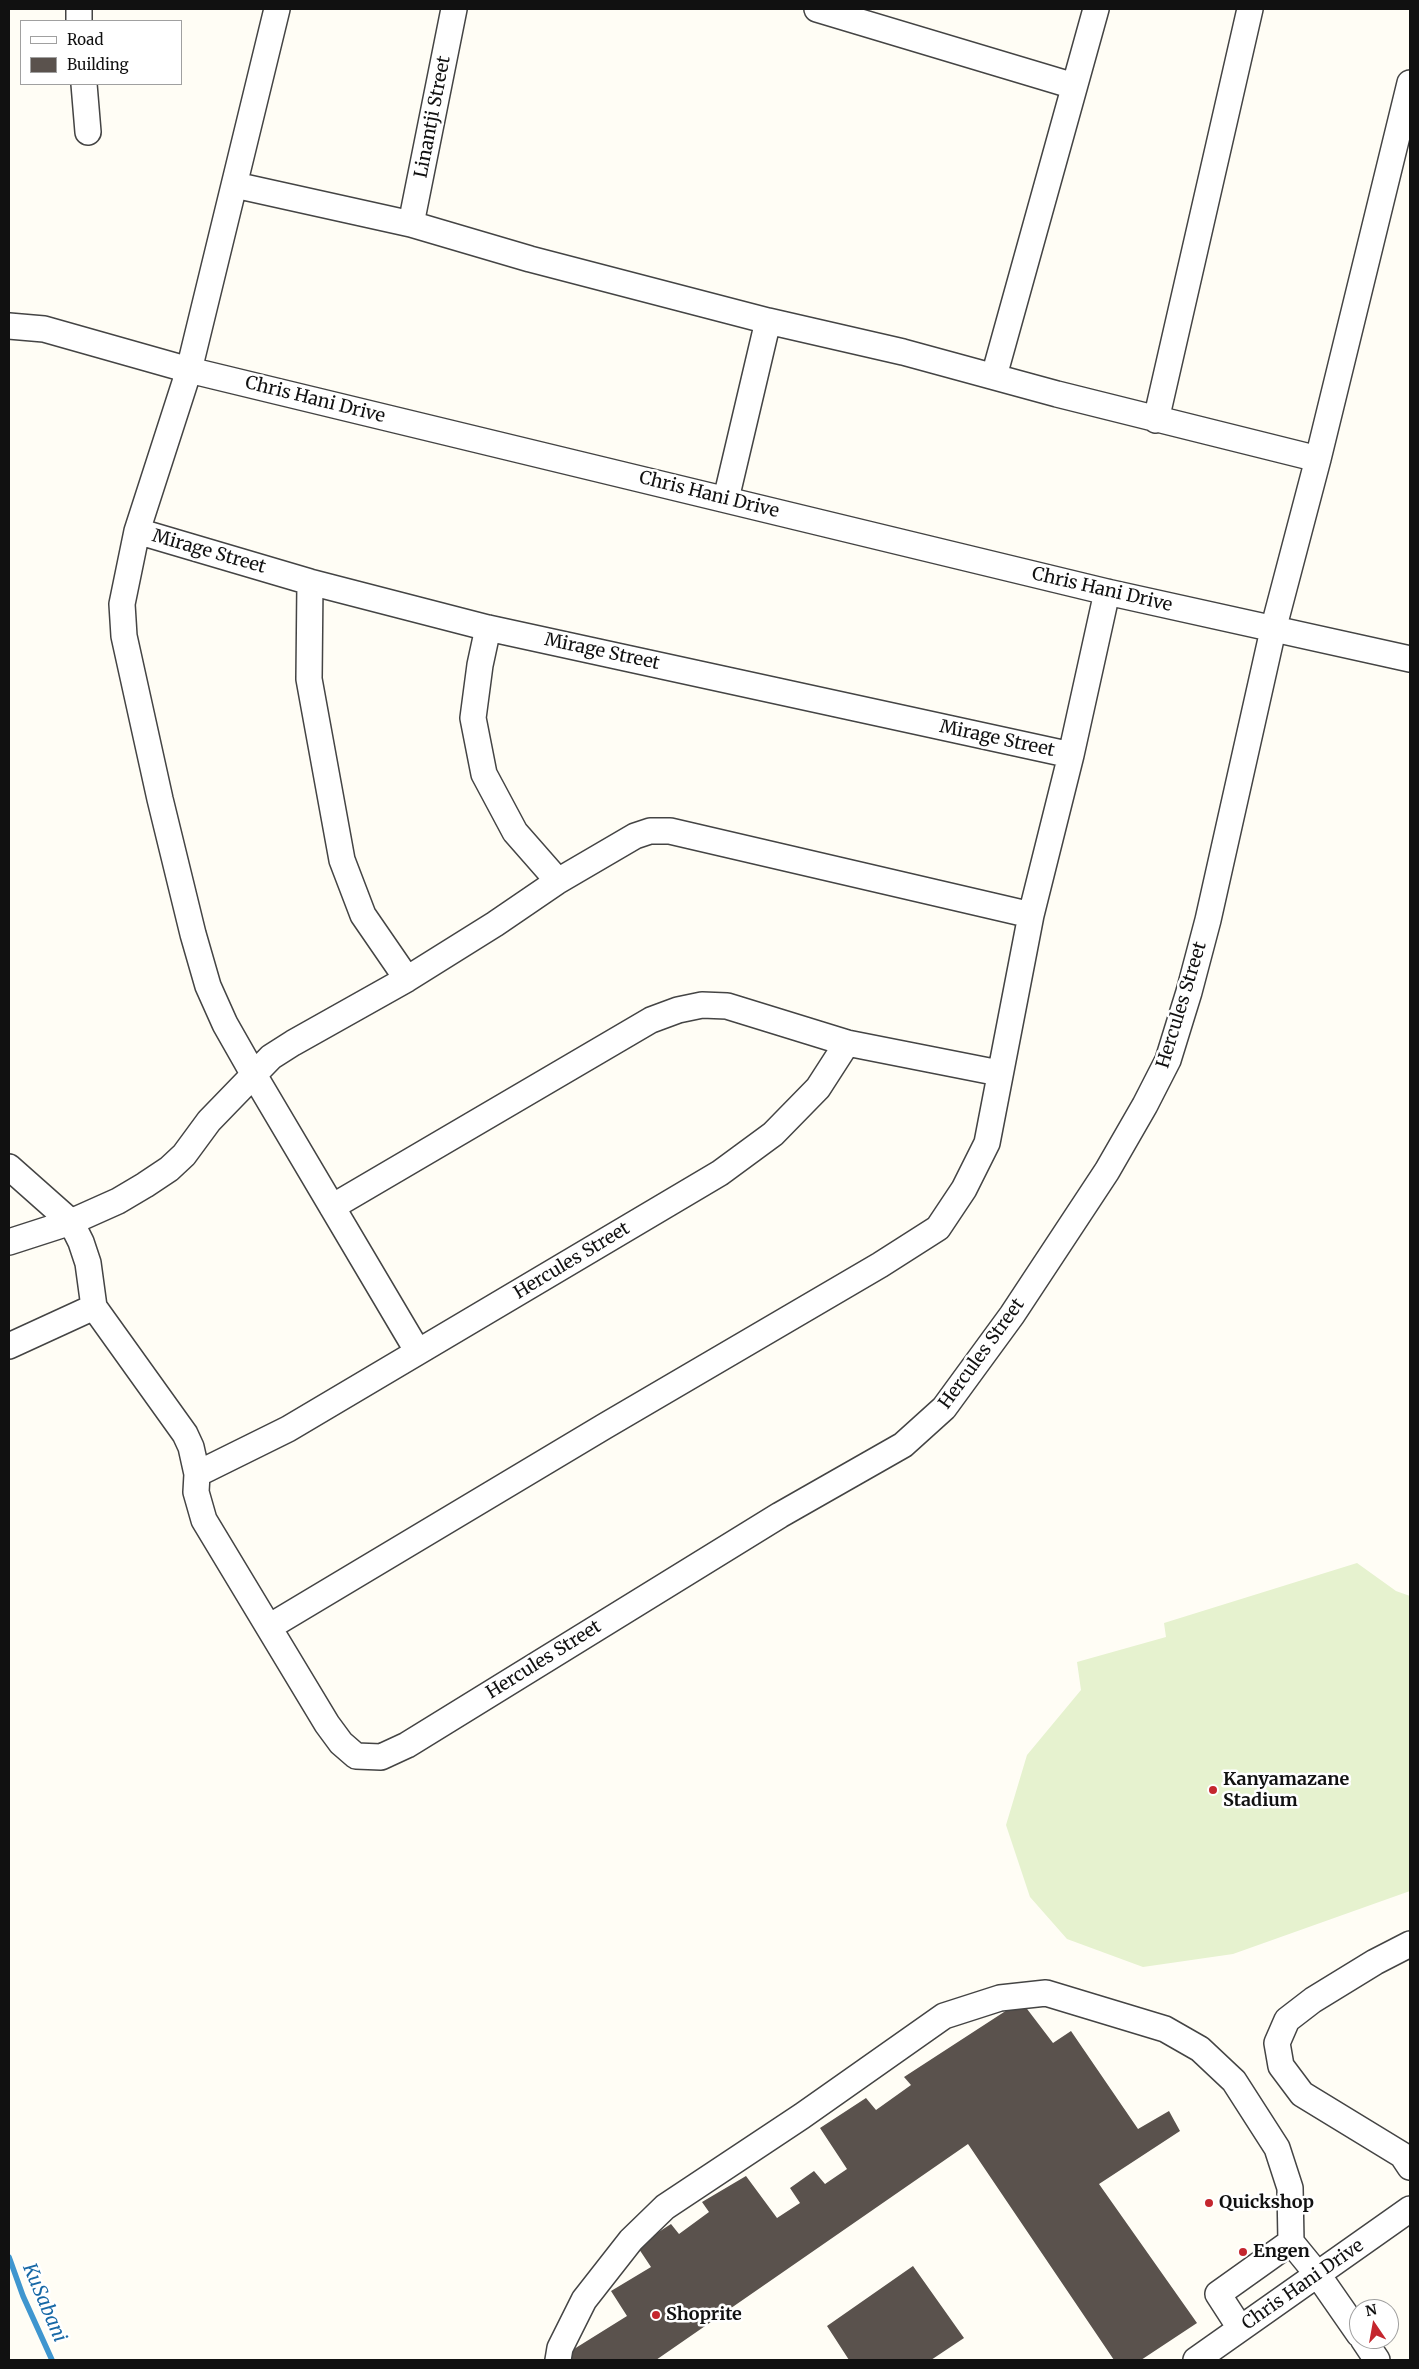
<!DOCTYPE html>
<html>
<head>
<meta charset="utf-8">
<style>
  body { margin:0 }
  #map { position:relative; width:1419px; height:2369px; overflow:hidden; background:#fffdf5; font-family:Merriweather,serif }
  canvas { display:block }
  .frame { position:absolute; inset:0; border:10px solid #111; pointer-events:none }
  .legend { position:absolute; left:20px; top:20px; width:162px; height:65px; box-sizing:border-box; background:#fff; border:1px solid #a0a0a0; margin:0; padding:6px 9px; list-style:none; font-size:15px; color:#111 }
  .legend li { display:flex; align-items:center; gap:10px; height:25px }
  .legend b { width:25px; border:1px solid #a0a0a0 }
  .north { position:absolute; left:1349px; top:2299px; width:50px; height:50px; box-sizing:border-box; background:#fff; border:1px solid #a0a0a0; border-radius:50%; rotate:348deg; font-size:14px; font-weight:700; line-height:20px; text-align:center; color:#111 }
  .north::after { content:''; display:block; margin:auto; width:18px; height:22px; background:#c4262e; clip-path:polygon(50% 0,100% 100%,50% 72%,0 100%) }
</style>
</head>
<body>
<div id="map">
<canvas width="1419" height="2369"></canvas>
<div class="frame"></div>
<ul class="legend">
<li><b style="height:6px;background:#fff"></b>Road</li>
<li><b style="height:14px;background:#5a524d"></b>Building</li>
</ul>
<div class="north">N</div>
</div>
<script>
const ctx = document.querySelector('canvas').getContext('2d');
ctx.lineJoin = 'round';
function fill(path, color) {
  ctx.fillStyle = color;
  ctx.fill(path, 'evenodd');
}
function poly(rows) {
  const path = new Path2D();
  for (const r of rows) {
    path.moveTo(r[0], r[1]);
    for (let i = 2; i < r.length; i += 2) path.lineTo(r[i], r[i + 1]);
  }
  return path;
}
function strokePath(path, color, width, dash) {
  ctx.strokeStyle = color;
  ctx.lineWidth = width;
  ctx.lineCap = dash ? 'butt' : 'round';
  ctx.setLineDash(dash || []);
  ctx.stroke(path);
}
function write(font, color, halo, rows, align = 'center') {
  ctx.font = font + ' Merriweather,serif';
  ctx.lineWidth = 5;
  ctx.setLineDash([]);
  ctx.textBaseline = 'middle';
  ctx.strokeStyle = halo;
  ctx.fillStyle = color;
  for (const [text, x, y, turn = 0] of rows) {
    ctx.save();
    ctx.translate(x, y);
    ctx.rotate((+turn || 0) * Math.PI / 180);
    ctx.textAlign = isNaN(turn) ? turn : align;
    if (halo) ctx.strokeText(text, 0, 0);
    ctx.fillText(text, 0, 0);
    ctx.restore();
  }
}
fill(poly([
  [1357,1563,1396,1591,1410,1596,1410,1891,1233,1954,1143,1967,1067,1939,1030,1897,1006,1825,1027,1755,1081,1690,1077,1662,1166,1637,1164,1623]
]), '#e6f2cf');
strokePath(poly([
  [9,2257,23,2296,52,2360]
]), '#3f96cf', 5.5);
fill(poly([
  [1021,2001,1053,2043,1071,2031,1138,2129,1169,2111,1180,2131,1099,2184,1197,2323,1141,2360,1114,2360,968,2144,656,2360,570,2360,566,2354,627,2316,611,2291,651,2267,637,2246,671,2224,679,2234,709,2212,702,2202,746,2176,777,2218,800,2203,790,2188,814,2171,825,2184,847,2169,820,2128,866,2098,876,2110,911,2085,904,2077],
  [913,2266,964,2338,931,2360,849,2360,827,2326]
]), '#5a524d');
const minor = poly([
  [79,9,79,21],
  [277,9,189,370,137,531,122,604,124,636,160,799,193,934,208,986,225,1024,254,1075,418,1352],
  [817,9,1074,86],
  [84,84,88,132],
  [235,185,411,224,530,259,768,321,903,352,1057,394,1318,459],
  [411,224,454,9],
  [9,326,44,329,189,370,1107,592,1410,659],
  [994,376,1096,9],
  [1156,420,1250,9],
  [726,499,768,321],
  [137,531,310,582,488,628,1071,755],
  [310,582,309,679,342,860,363,915,407,979],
  [488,628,480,665,473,718,484,774,515,832,558,881],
  [9,1167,71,1222,81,1242,88,1263,94,1307,185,1434,191,1447,197,1474,196,1492,204,1520,327,1724,341,1743,356,1756,381,1757,407,1745,780,1515,903,1445,944,1408,1012,1315,1107,1171,1145,1105,1168,1060,1189,992,1208,920,1273,630,1318,459,1410,83],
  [332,1207,651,1020,678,1010,702,1005,727,1006,847,1043,999,1073],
  [9,1242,71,1222,118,1201,145,1185,169,1169,184,1155,209,1121,271,1057,293,1043,407,979,495,924,558,881,635,836,650,831,670,831,1031,915],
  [9,1346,94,1307],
  [197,1474,288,1429,720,1173,773,1134,818,1088,847,1043],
  [269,1627,605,1426,880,1265,938,1228,964,1189,987,1143,1031,915,1071,755,1107,592],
  [1410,1944,1375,1962,1313,2000,1287,2020,1277,2043,1281,2066,1302,2094,1402,2155,1410,2167],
  [1240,2328,1218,2294,1291,2242],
  [1363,2339,1377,2360],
  [558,2360,560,2348,584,2300,631,2240,665,2207,802,2116,944,2016,1000,1998,1046,1993,1165,2029,1200,2049,1234,2081,1277,2148,1290,2188,1291,2242,1318,2275,1359,2334],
  [1196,2360,1410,2209]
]);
strokePath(minor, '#444', 28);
strokePath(minor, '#fff', 25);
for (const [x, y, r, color] of [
  [1213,1790,5,"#c4262e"],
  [1209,2203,5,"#c4262e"],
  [1243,2252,5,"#c4262e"],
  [656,2315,5,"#c4262e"]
]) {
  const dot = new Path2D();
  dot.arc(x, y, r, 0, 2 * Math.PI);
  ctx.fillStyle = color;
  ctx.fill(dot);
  strokePath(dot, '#fff', 2);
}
write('18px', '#111', '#fff', [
  ["Linantji Street",433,117,-79],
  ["Chris Hani Drive",315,400,14],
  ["Chris Hani Drive",709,495,14],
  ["Mirage Street",209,552,16],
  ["Chris Hani Drive",1102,590,13],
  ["Mirage Street",602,652,12],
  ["Mirage Street",997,739,12],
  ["Hercules Street",1182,1005,-73],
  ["Hercules Street",572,1261,-31],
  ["Hercules Street",982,1354,-54],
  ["Hercules Street",544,1660,-32],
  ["Chris Hani Drive",1303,2285,-35]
]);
write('bold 18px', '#111', '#fff', [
  ["Kanyamazane",1223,1780],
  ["Stadium",1223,1801],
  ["Quickshop",1219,2203],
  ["Engen",1253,2252],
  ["Shoprite",666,2315]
], 'left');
write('italic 19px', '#1768a6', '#fff', [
  ["KuSabani",44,2303,67]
]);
</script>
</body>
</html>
